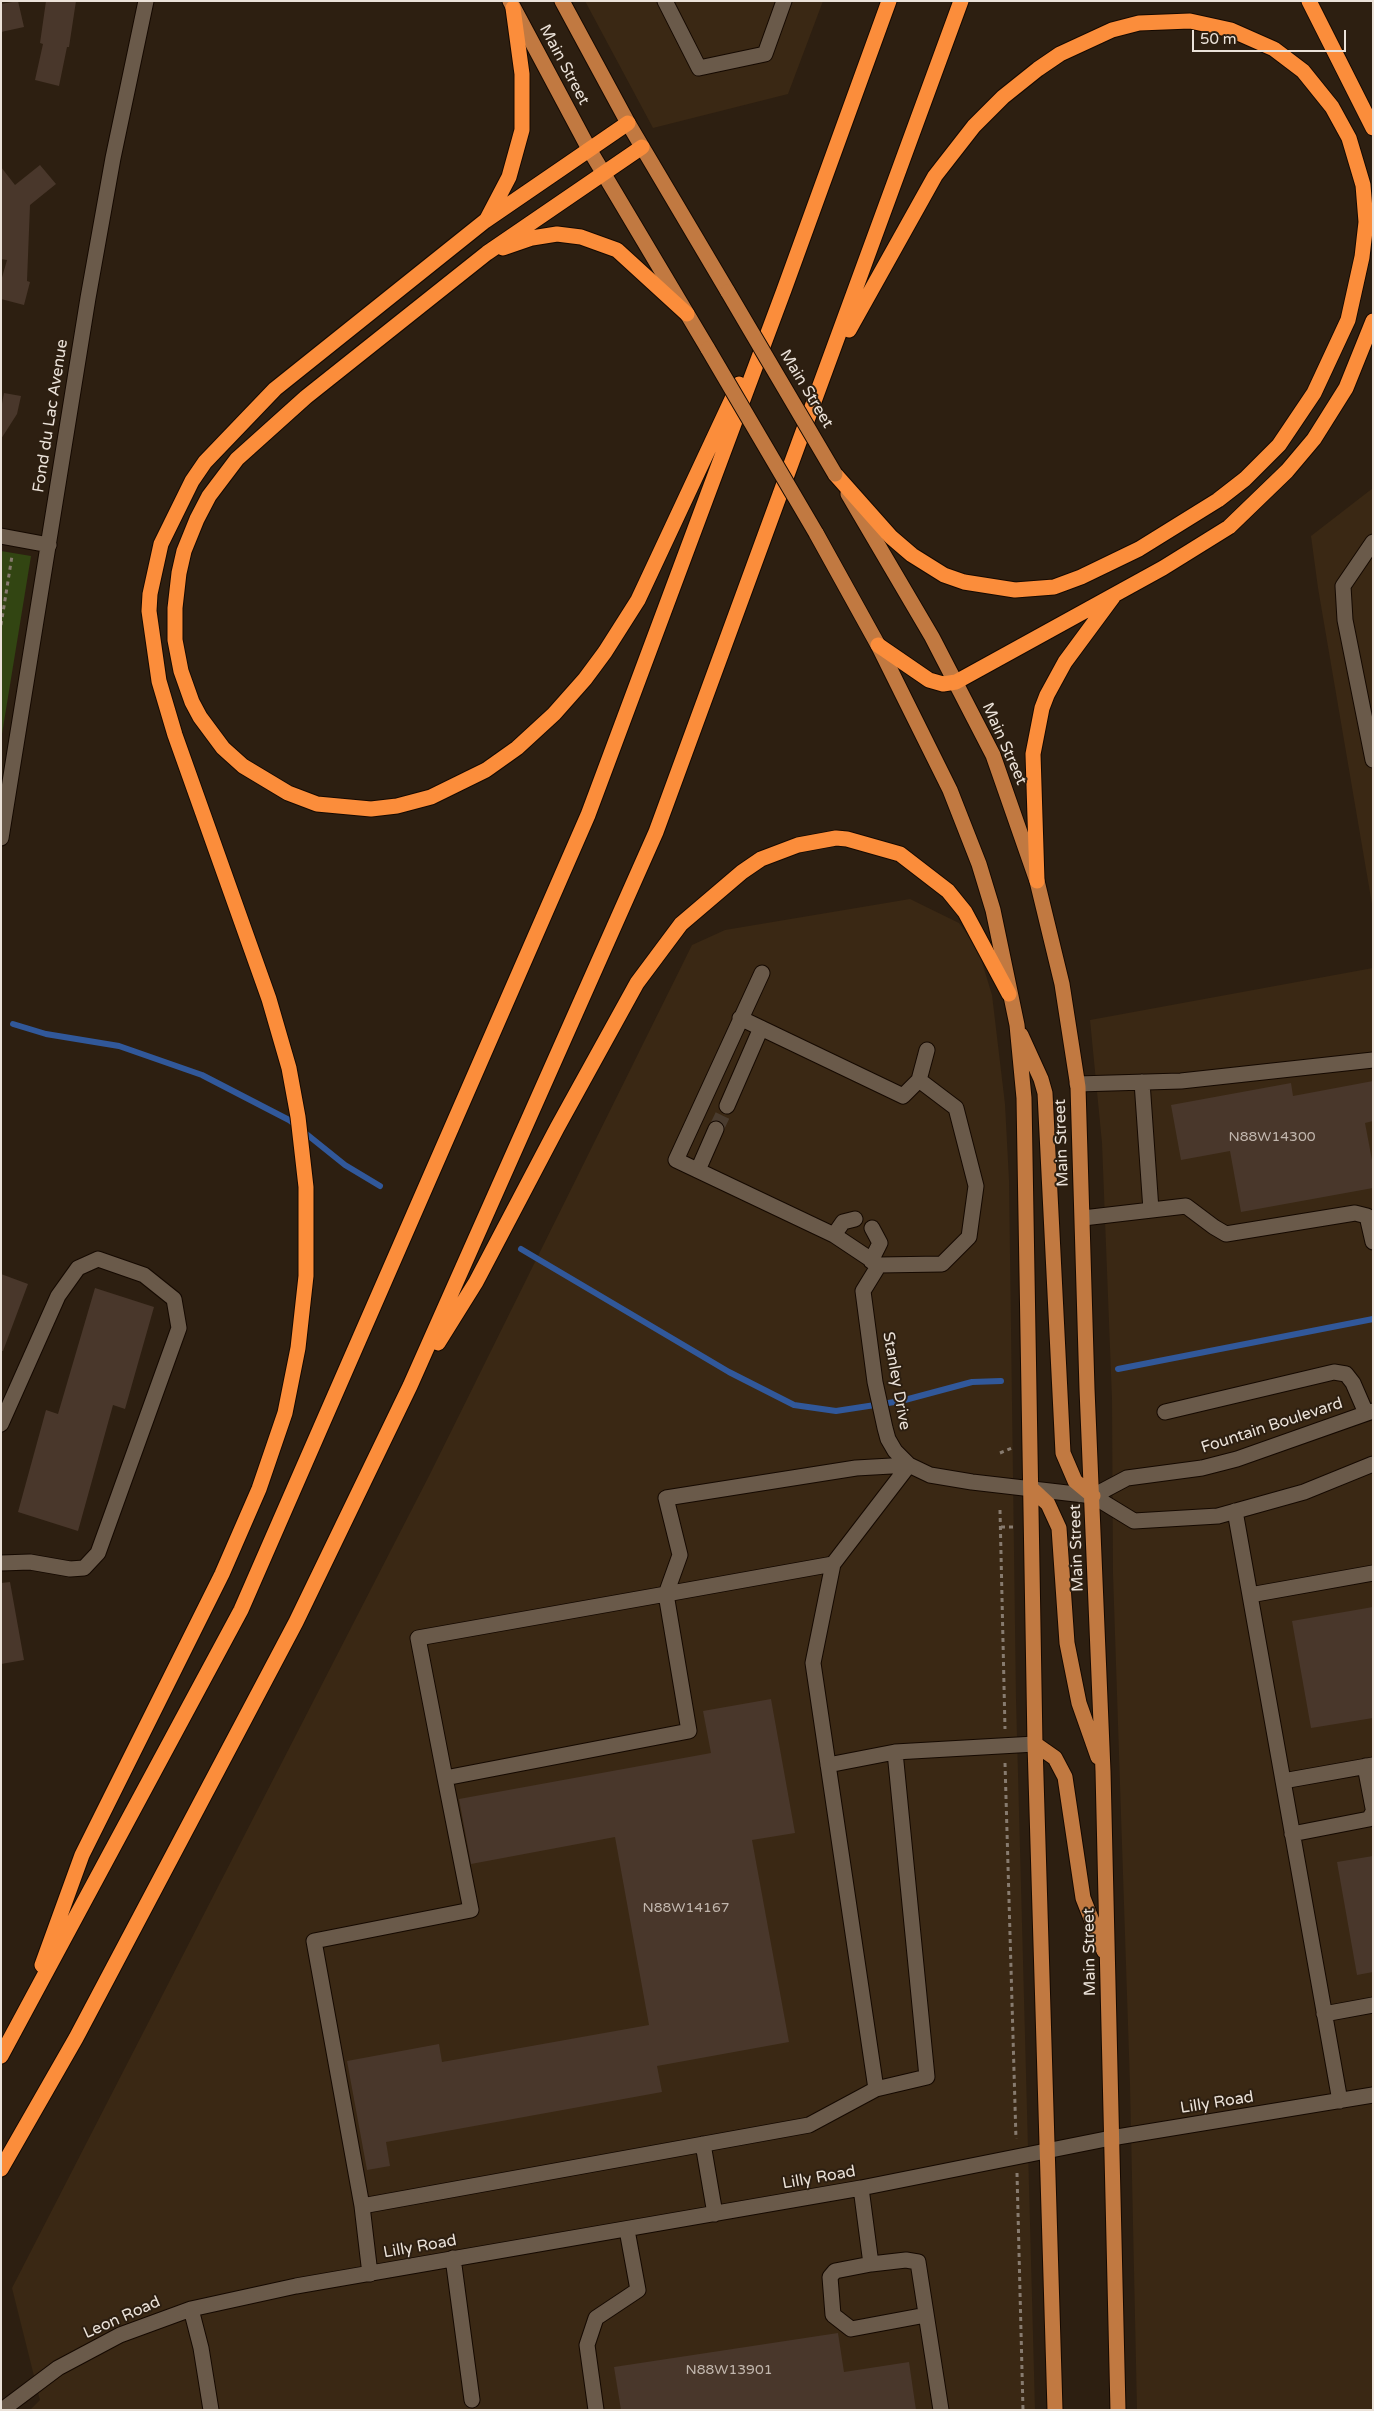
<!DOCTYPE html>
<html>
<head>
<meta charset="utf-8">
<style>
  body { margin:0 }
  #map { position:relative; width:1374px; height:2411px; overflow:hidden; background:#2d1f11; font-family:"Varela Round",sans-serif }
  canvas { display:block }
  .frame { position:absolute; inset:0; border:2px solid #ebe2d9; pointer-events:none }
  .scale { position:absolute; left:1192px; top:30px; width:154px; height:22px; box-sizing:border-box; border:2px solid #ebe2d9; border-top:0; padding-left:6px; font-size:15px; line-height:18px; white-space:nowrap; color:#ebe2d9; -webkit-text-stroke:4px #2d1f11; paint-order:stroke }
</style>
</head>
<body>
<div id="map">
<canvas width="1374" height="2411"></canvas>
<div class="frame"></div>
<div class="scale">50 m</div>
</div>
<script>
const ctx = document.querySelector('canvas').getContext('2d');
ctx.lineJoin = 'round';
function fill(path, color) {
  ctx.fillStyle = color;
  ctx.fill(path, 'evenodd');
}
function poly(rows) {
  const path = new Path2D();
  for (const r of rows) {
    path.moveTo(r[0], r[1]);
    for (let i = 2; i < r.length; i += 2) path.lineTo(r[i], r[i + 1]);
  }
  return path;
}
function strokePath(path, color, width, dash) {
  ctx.strokeStyle = color;
  ctx.lineWidth = width;
  ctx.lineCap = dash ? 'butt' : 'round';
  ctx.setLineDash(dash || []);
  ctx.stroke(path);
}
function write(font, color, halo, rows, align = 'center') {
  ctx.font = font + ' "Varela Round",sans-serif';
  ctx.lineWidth = 4;
  ctx.setLineDash([]);
  ctx.textBaseline = 'middle';
  ctx.strokeStyle = halo;
  ctx.fillStyle = color;
  for (const [text, x, y, turn = 0] of rows) {
    ctx.save();
    ctx.translate(x, y);
    ctx.rotate((+turn || 0) * Math.PI / 180);
    ctx.textAlign = isNaN(turn) ? turn : align;
    if (halo) ctx.strokeText(text, 0, 0);
    ctx.fillText(text, 0, 0);
    ctx.restore();
  }
}
fill(poly([
  [585,1,823,1,788,94,653,128],
  [1373,488,1373,910,1318,588,1311,536],
  [910,899,959,923,978,949,992,995,1005,1104,1009,1180,1016,1699,1035,2410,30,2410,40,2400,12,2288,430,1474,692,945,725,930],
  [1373,968,1373,2410,1137,2410,1130,2085,1113,1574,1112,1399,1102,1143,1090,1020]
]), '#3a2814');
fill(poly([
  [1,551,31,556,1,740]
]), '#324512');
strokePath(poly([
  [13,1024,46,1034,119,1046,202,1075,289,1120,345,1165,380,1186],
  [521,1249,729,1372,794,1405,836,1411,901,1401,972,1382,1001,1381],
  [1118,1369,1373,1319]
]), '#31589a', 6);
fill(poly([
  [18,1,24,27,1,32,1,4],
  [46,1,76,1,69,47,67,47,59,86,35,80,43,44,40,43],
  [40,165,56,184,30,205,27,281,30,282,24,305,1,299,1,281,7,260,1,259,1,167,15,185],
  [4,393,21,396,17,414,1,439,1,409],
  [1373,1081,1373,1121,1365,1123,1373,1165,1373,1188,1241,1212,1230,1151,1181,1160,1171,1105,1291,1083,1293,1096],
  [1,1274,28,1284,3,1351,1,1351],
  [95,1288,154,1307,125,1409,113,1405,78,1531,18,1512,46,1410,58,1414],
  [10,1582,24,1660,1,1664,1,1583],
  [1373,1607,1373,1718,1311,1728,1292,1621],
  [771,1699,795,1833,752,1840,789,2042,657,2066,662,2092,386,2142,390,2166,367,2170,347,2061,439,2044,442,2062,649,2025,615,1837,471,1864,459,1799,711,1753,703,1711],
  [1373,1856,1373,1972,1357,1975,1337,1862],
  [838,2333,844,2372,909,2362,916,2410,621,2410,614,2367]
]), '#49372b');
strokePath(poly([
  [716,1129,727,1106]
]), '#4a3c2f', 15, [15, 8]);
const minor = poly([
  [665,1,699,68,765,54,784,1],
  [1,536,49,545],
  [1373,542,1343,586,1345,620,1373,760],
  [1,838,88,298,113,158,146,1],
  [762,973,676,1160,834,1235,879,1265,942,1264,969,1237,976,1186,956,1108,919,1080,927,1050],
  [740,1018,903,1096,919,1080],
  [1142,1082,1151,1210],
  [1077,1084,1181,1081,1373,1060],
  [727,1106,761,1028],
  [698,1170,716,1129],
  [1083,1218,1186,1206,1214,1227,1226,1234,1355,1213,1367,1216,1373,1242],
  [834,1235,843,1222,855,1219],
  [871,1261,880,1243,872,1228],
  [879,1265,863,1291,875,1382,885,1428,888,1439,895,1451,909,1465,930,1475,972,1482,1093,1496,1134,1521,1218,1516,1304,1492,1373,1464],
  [1165,1412,1334,1372,1346,1374,1353,1383,1366,1413],
  [1,1424,58,1296,78,1268,98,1259,144,1275,174,1299,179,1328,98,1553,84,1568,70,1569,30,1562,1,1563],
  [909,1465,833,1564,666,1594,418,1638,445,1778,689,1731,666,1594,680,1555,666,1498,856,1468,909,1465],
  [1093,1496,1127,1478,1202,1468,1237,1459,1373,1411],
  [1235,1511,1340,2101],
  [833,1564,813,1663,876,2089,927,2077,895,1752,1035,1744],
  [1250,1595,1373,1573],
  [828,1765,895,1752],
  [1365,1766,1373,1808],
  [445,1778,471,1910,314,1941,362,2206,809,2125,876,2089],
  [1283,1781,1373,1765],
  [1292,1834,1369,1819,1373,1812],
  [1324,2014,1373,2005],
  [703,2144,715,2214],
  [861,2188,871,2264,906,2260,918,2262,941,2410],
  [362,2206,370,2274],
  [453,2258,472,2400],
  [871,2264,835,2271,830,2277,833,2315,851,2329,926,2315],
  [191,2309,201,2348,211,2410],
  [2,2410,58,2368,120,2335,191,2309,296,2286,861,2188,1111,2138,1373,2095],
  [596,2410,587,2345,596,2318,638,2290,627,2230]
]);
const major = poly([
  [510,1,589,149,708,349],
  [562,1,628,123,728,292],
  [848,494,932,637,993,755,1037,881,1062,984,1078,1087,1087,1389,1103,1771,1118,2410],
  [816,533,878,645,950,790,979,864,993,910,1017,1025,1024,1098,1035,1744,1055,2410],
  [1021,1035,1041,1079,1045,1093,1063,1453,1075,1481,1093,1496],
  [1031,1488,1048,1504,1059,1528,1067,1643,1079,1703,1098,1757],
  [1035,1744,1055,1758,1065,1777,1083,1898,1104,1951]
]);
const highway = poly([
  [1309,1,1373,128],
  [642,147,487,253,306,397,237,459,209,496,197,519,184,551,179,573,175,608,175,640,181,671,192,702,200,717,223,748,243,766,288,793,317,804,371,809,397,806,431,797,486,770,517,748,554,714,585,679,605,652,638,600,739,384],
  [487,219,509,177,522,130,522,74,513,8],
  [503,248,532,238,557,234,581,237,617,250,687,314],
  [835,474,891,537,912,555,944,575,964,582,1015,590,1054,587,1081,577,1139,549,1218,500,1245,479,1279,445,1314,393,1348,320,1362,257,1366,222,1363,185,1349,138,1332,107,1303,71,1274,49,1231,30,1190,21,1139,23,1112,30,1060,54,1038,69,1003,97,974,126,935,176,849,330],
  [878,645,929,680,943,684,956,682,1163,568,1229,527,1287,471,1314,439,1346,388,1373,321],
  [1037,881,1033,754,1042,708,1047,695,1065,662,1113,597],
  [438,1343,476,1282,557,1128,637,983,681,924,742,872,761,859,798,845,836,838,847,839,900,854,948,891,965,912,1009,994],
  [42,1965,82,1855,222,1574,259,1489,285,1413,298,1348,306,1276,306,1187,298,1117,289,1068,269,999,175,735,159,681,149,611,150,594,161,544,192,481,205,462,275,389,485,221,628,123],
  [1,2056,241,1610,588,815,784,290,889,1],
  [1,2169,76,2038,296,1622,410,1386,656,832,961,1]
]);
strokePath(minor, '#150900', 17);
strokePath(major, '#150900', 17);
strokePath(highway, '#150900', 17);
strokePath(poly([
  [1,625,12,556],
  [1000,1453,1012,1448],
  [1000,1510,1005,1729],
  [1001,1527,1015,1527],
  [1005,1763,1016,2139],
  [1017,2173,1023,2410]
]), '#877b6f', 3, [4, 4]);
strokePath(minor, '#6a5a4a', 15);
strokePath(major, '#c17941', 15);
strokePath(highway, '#fb8d3b', 15);
const majorBridge = poly([
  [728,292,835,474],
  [708,349,816,533]
]);
strokePath(majorBridge, '#150900', 17, []);
strokePath(majorBridge, '#c17941', 15);
write('14px', '#c2b7ae', null, [
  ["N88W14300",1272,1137],
  ["N88W14167",686,1908],
  ["N88W13901",729,2370]
]);
write('16px', '#ebe2d9', '#2d1f11', [
  ["Main Street",564,65,62],
  ["Main Street",806,389,59],
  ["Fond du Lac Avenue",51,416,-81],
  ["Main Street",1004,744,66],
  ["Main Street",1062,1143,-92],
  ["Stanley Drive",896,1381,80],
  ["Fountain Boulevard",1272,1426,-18],
  ["Main Street",1077,1548,-92],
  ["Main Street",1090,1952,-91],
  ["Lilly Road",1217,2103,-9],
  ["Lilly Road",819,2178,-10],
  ["Lilly Road",420,2247,-10],
  ["Leon Road",122,2318,-24]
]);
</script>
</body>
</html>
